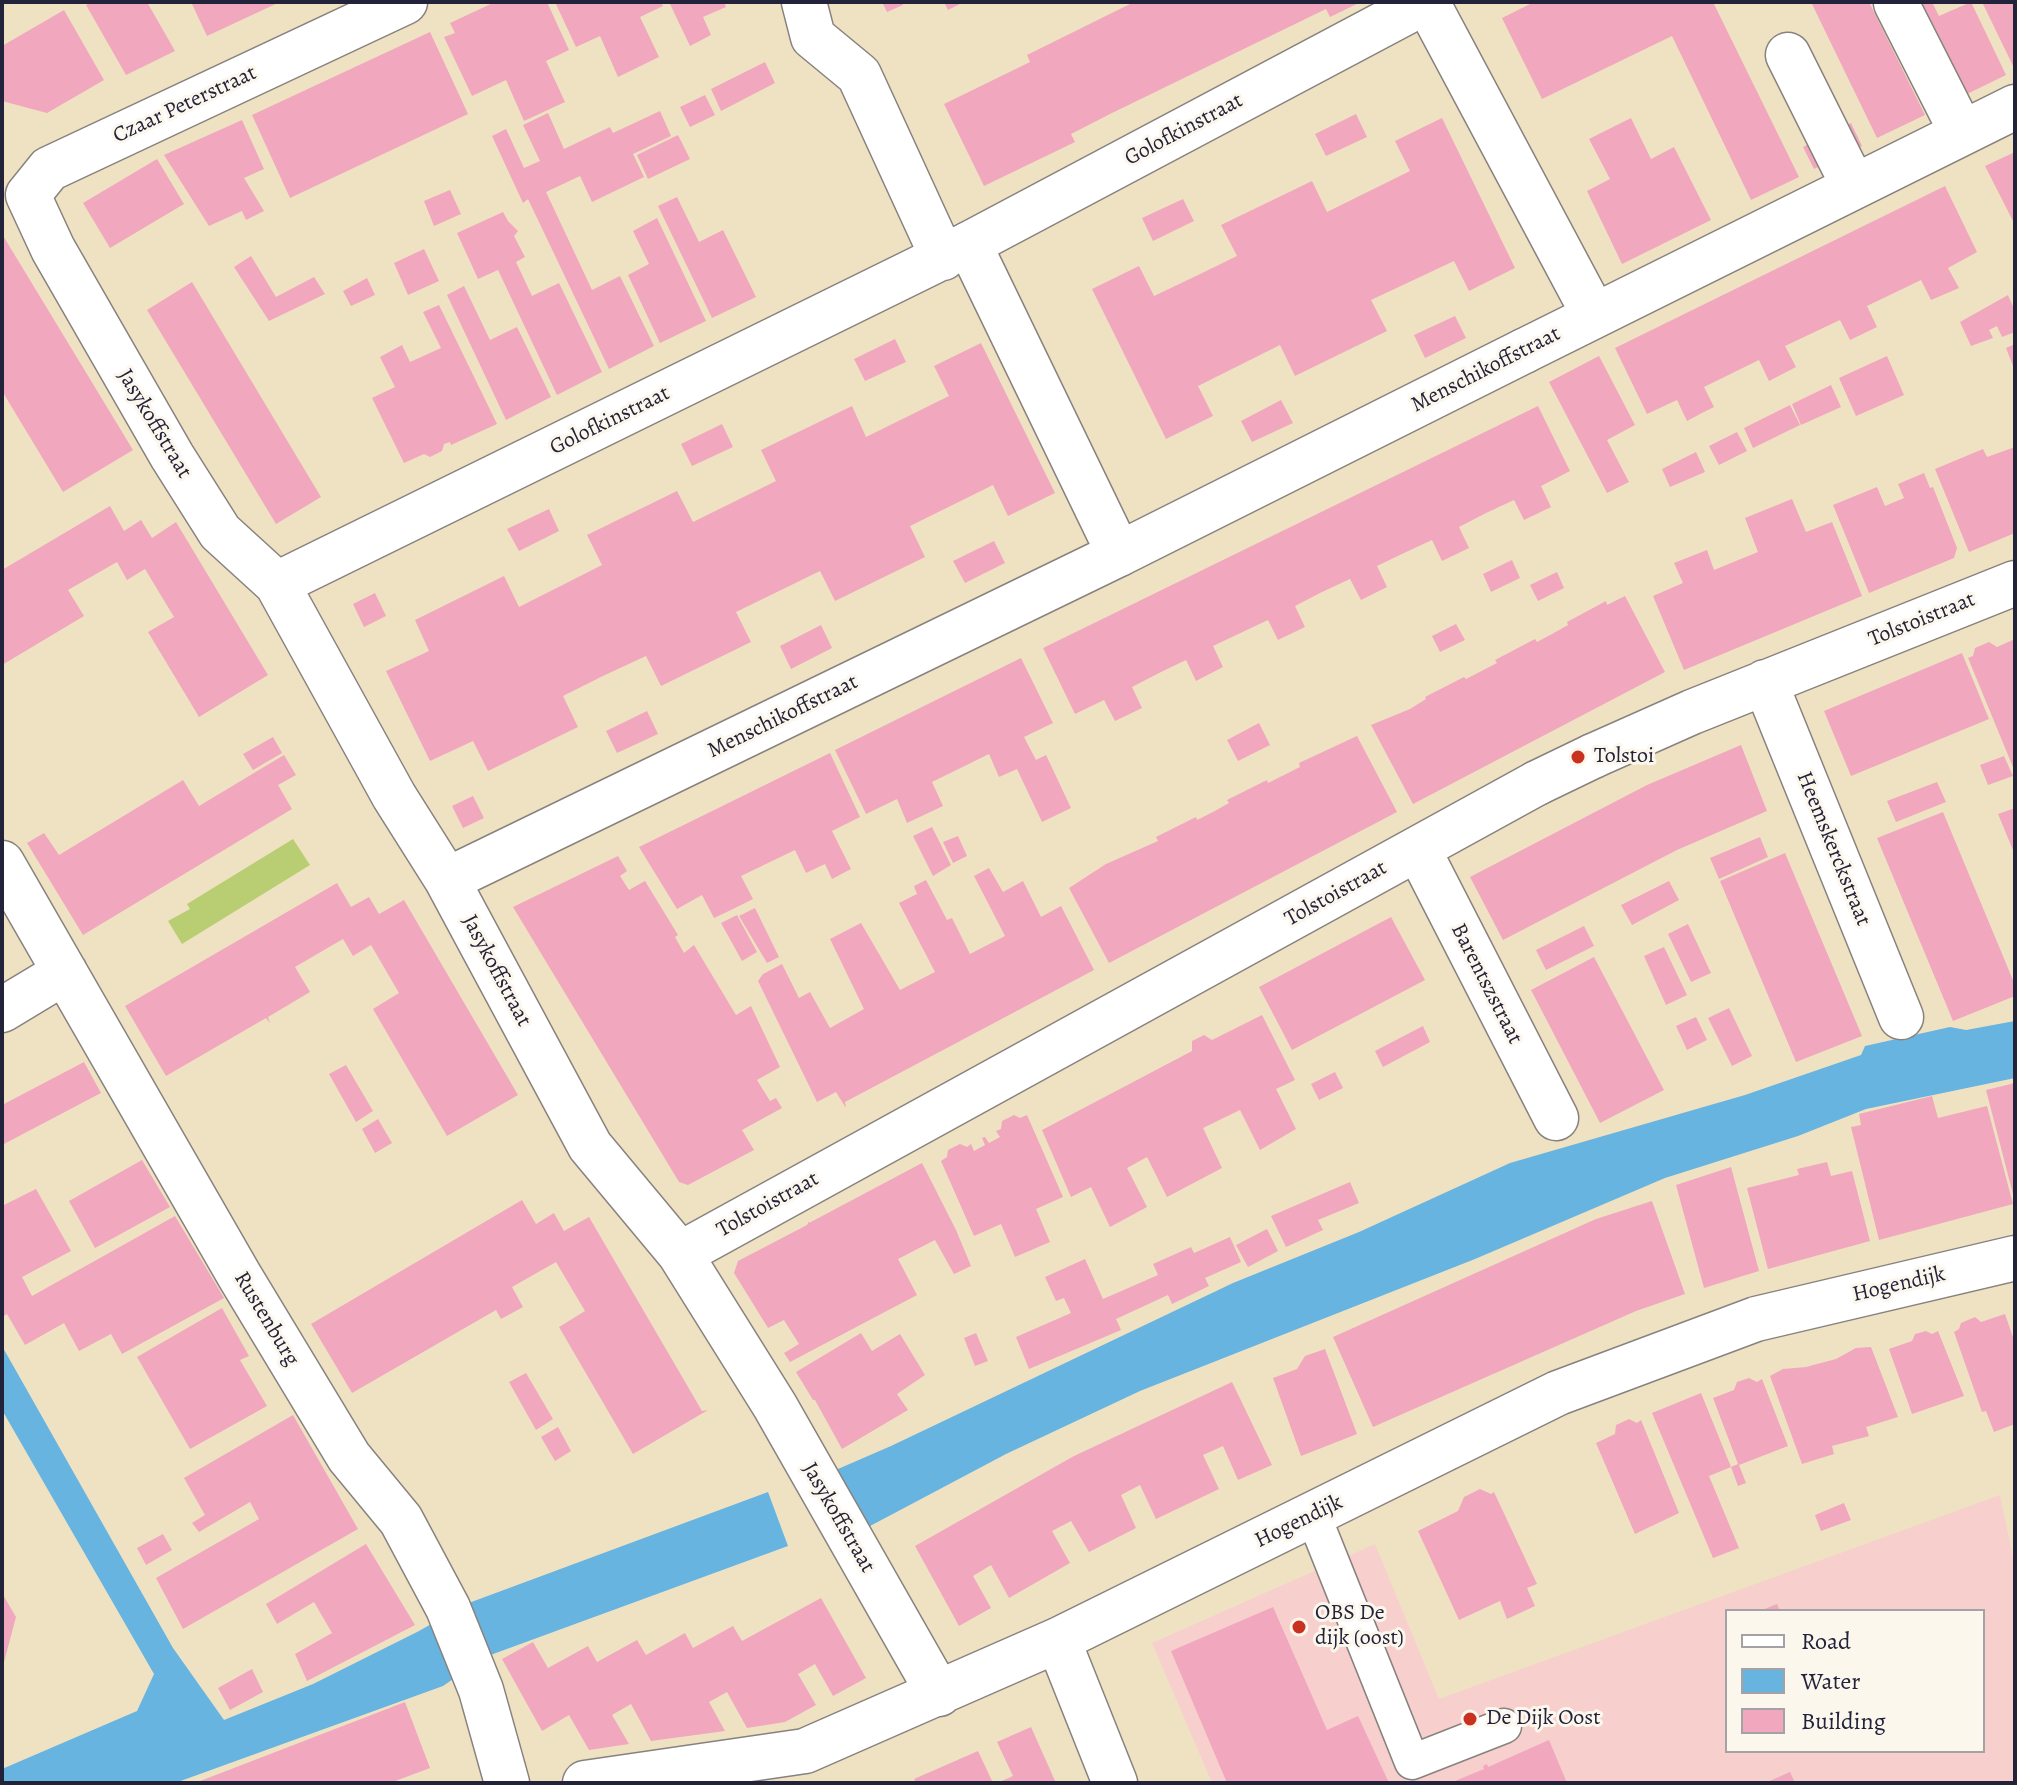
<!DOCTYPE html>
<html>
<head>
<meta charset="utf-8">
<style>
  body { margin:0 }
  #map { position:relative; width:2017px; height:1785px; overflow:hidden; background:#efe2c3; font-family:Alegreya,serif }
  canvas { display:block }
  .frame { position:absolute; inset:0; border:4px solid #22223b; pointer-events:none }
  .legend { position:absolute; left:1725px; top:1609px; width:260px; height:144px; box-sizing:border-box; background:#fbf7ec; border:2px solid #a4a2a5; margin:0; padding:10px 14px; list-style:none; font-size:24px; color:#22223b }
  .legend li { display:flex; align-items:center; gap:16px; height:40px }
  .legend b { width:40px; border:2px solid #a4a2a5 }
</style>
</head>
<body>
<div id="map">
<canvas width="2017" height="1785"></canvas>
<div class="frame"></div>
<ul class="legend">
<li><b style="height:10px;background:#fff"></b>Road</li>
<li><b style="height:22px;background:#67b4e1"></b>Water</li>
<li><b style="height:22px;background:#f1a7be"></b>Building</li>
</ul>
</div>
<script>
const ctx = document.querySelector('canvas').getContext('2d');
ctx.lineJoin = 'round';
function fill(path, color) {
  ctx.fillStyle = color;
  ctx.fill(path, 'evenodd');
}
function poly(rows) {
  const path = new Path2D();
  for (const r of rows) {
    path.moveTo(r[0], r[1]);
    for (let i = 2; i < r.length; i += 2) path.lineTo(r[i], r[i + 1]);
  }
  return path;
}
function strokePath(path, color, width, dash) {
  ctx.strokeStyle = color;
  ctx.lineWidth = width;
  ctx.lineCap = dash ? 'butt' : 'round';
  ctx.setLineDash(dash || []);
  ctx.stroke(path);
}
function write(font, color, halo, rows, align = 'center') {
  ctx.font = font + ' Alegreya,serif';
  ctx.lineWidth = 6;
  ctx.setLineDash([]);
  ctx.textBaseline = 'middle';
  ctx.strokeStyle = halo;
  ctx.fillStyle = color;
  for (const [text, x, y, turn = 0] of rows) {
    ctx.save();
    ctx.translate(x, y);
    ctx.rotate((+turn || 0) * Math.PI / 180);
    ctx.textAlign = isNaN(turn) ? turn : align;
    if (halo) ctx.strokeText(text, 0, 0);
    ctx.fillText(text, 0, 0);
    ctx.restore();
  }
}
fill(poly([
  [2000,1495,2015,1567,2015,1783,1212,1783,1152,1643,1375,1544,1439,1699],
  [1727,1611,1983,1611,1983,1751,1727,1751]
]), '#f7d0cd');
fill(poly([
  [293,839,310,865,182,944,168,921,190,909,187,904]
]), '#b9ce72');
fill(poly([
  [2015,1021,2015,1078,1866,1109,1798,1136,1665,1178,1475,1259,1140,1391,1006,1454,838,1543,801,1485,891,1446,1233,1283,1359,1232,1510,1163,1745,1095,1861,1055,1865,1046,1950,1027,1966,1030],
  [2,1346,173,1648,224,1720,313,1684,419,1631,466,1604,768,1492,788,1546,485,1657,443,1686,175,1783,2,1783,2,1769,137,1711,154,1674,2,1410]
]), '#67b4e1');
fill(poly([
  [92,2,147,2,175,51,126,75,86,5],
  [191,2,280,2,207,36],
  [495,2,547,2,569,50,546,61,565,102,524,121,506,80,472,96,444,37,455,33,450,23],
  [555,2,661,2,663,6,640,17,659,57,618,77,600,36,576,47],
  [669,2,724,2,726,7,703,17,711,35,690,46],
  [882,2,902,2,903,5,887,12],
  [944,2,964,2,948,10],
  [1134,2,1361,2,1330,17,1326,9,1112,113,1071,134,1075,142,984,186,944,104,1030,62,1027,55],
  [1534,2,1713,2,1799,177,1751,200,1672,36,1542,99,1502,18],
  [1811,2,1869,2,1925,115,1877,138],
  [1912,2,1932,2,1939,16,1971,2,2006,75,1965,95],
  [1982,2,2015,2,2015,70],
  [64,10,104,80,47,113,2,101,2,46],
  [430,32,468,114,290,198,252,115],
  [765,62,775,83,721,111,711,89],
  [705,95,715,115,690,127,680,107],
  [660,111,671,136,633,154,644,177,592,202,580,176,546,192,592,290,620,276,654,346,609,369,528,199,523,203,492,136,506,129,524,168,540,161,523,125,548,113,564,149,610,127,613,133],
  [1356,114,1367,137,1326,156,1315,134],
  [1442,118,1515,268,1469,291,1454,261,1371,300,1387,331,1295,376,1280,345,1198,386,1213,416,1166,439,1092,289,1139,266,1154,296,1196,276,1237,256,1221,225,1312,181,1327,212,1410,171,1395,141],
  [1631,118,1651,159,1674,147,1711,220,1622,264,1587,191,1610,179,1589,139],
  [242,120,264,169,244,178,264,211,246,220,242,211,209,226,164,155],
  [1851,123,1862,146,1842,156,1831,133],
  [678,135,690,159,648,179,637,155],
  [1823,137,1834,159,1814,169,1803,147],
  [2015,152,2015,225,1985,166],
  [157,159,184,204,110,248,83,203],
  [1945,186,1977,252,1948,268,1959,288,1931,300,1921,280,1867,306,1877,327,1850,340,1840,320,1785,346,1796,367,1769,381,1759,360,1704,387,1714,407,1700,414,1687,421,1677,400,1647,414,1615,348],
  [450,190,461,214,434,226,424,201],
  [677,197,699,242,723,230,756,297,712,318,658,206],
  [1183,199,1194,221,1153,241,1142,218],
  [503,212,508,221,518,231,514,236,525,257,516,262,532,296,559,283,602,372,557,395,498,270,478,279,457,233],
  [657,218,706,321,660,343,628,275,649,264,633,231],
  [2,234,133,450,63,492,2,391],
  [424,249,439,281,408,295,394,263],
  [251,256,276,297,314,277,325,294,269,321,234,267],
  [367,278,375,295,351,306,343,291],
  [192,282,321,497,276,524,147,310],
  [464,286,490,340,517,327,551,397,506,420,447,295],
  [2008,295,2015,311,2015,332,2002,337,1997,326,1989,330,1993,338,1971,346,1960,322],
  [439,305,497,424,451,445,450,442,444,444,442,451,430,457,424,454,404,463,372,398,395,387,380,357,402,345,410,362,441,348,423,312],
  [1455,316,1466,338,1425,358,1414,335],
  [895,339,906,362,865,381,854,359],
  [981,343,1055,493,1008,516,993,485,910,526,925,557,835,601,820,571,736,612,751,642,661,686,646,656,605,675,563,696,578,727,488,771,473,741,430,761,386,671,429,651,415,620,504,576,519,607,602,565,587,535,677,491,693,522,776,481,761,450,852,406,866,437,949,396,934,366],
  [2015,344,2015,371,2006,348],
  [1599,356,1635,425,1607,440,1629,482,1607,493,1549,382],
  [1887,356,1904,395,1856,416,1839,378],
  [1831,385,1841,407,1801,425,1792,404],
  [1281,400,1293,423,1252,442,1241,421],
  [1790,405,1800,425,1753,448,1744,428],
  [1538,406,1570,471,1541,486,1551,507,1524,520,1514,500,1486,513,1459,527,1469,548,1442,561,1432,540,1404,553,1377,566,1387,587,1361,600,1350,579,1322,592,1295,606,1305,627,1278,640,1268,620,1213,646,1223,667,1196,681,1186,660,1159,673,1132,687,1142,708,1115,721,1104,700,1075,714,1043,648],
  [722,424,733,447,692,466,681,444],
  [1737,432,1747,451,1719,465,1709,446],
  [2015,447,2015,533,1969,552,1935,469,1983,449,1987,457],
  [1696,452,1705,472,1670,487,1662,469],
  [1924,473,1930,488,1933,487,1957,548,1954,558,1869,593,1833,505,1877,487,1885,506,1904,498,1898,484],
  [1792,499,1806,532,1832,522,1862,596,1684,670,1653,596,1683,583,1674,563,1707,550,1714,570,1758,552,1745,518],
  [110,506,124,531,141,520,152,538,176,522,268,675,199,717,148,632,174,617,145,569,127,580,117,562,68,590,84,616,2,665,2,570],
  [549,509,559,531,519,551,507,529],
  [994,541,1005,563,965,583,953,561],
  [1512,560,1520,578,1491,592,1483,574],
  [1557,572,1564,588,1538,601,1530,585],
  [375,593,386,616,364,627,353,604],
  [1625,596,1665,672,1413,804,1371,725,1410,709,1426,699,1425,697,1464,677,1466,679,1497,663,1495,660,1535,639,1537,642,1552,634,1568,625,1567,622,1606,601,1607,605],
  [1456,624,1465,640,1440,652,1432,636],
  [821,625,832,648,791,669,780,646],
  [2015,639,2015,772,1968,658,1973,656,1975,648,1989,642,1997,647],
  [1962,653,1989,719,1851,776,1824,711],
  [1021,658,1053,723,1024,737,1036,760,1046,755,1071,808,1042,822,1017,769,999,777,989,754,932,782,943,806,907,823,897,799,866,814,835,750],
  [647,711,658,734,617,753,606,731],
  [1259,723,1270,745,1238,761,1227,740],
  [1357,736,1397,812,1109,963,1069,888,1106,864,1158,841,1156,837,1196,817,1197,820,1213,812,1229,803,1227,800,1267,780,1268,783,1300,767,1299,763],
  [273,737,282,753,253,770,243,754],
  [1741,745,1767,811,1677,850,1503,940,1470,877,1647,785],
  [830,753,860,817,832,831,851,869,832,879,825,864,806,873,795,850,741,876,753,899,733,909,714,918,702,895,677,909,639,847],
  [284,755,296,775,278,785,292,809,83,935,27,843,44,833,59,855,183,780,199,806],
  [2004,756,2013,776,1988,785,1980,765],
  [1937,782,1946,802,1896,822,1887,801],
  [473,796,484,818,463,828,452,806],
  [2015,808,2015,855,1998,814],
  [1943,812,2015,985,2015,996,1953,1021,1877,838],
  [932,827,951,865,933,876,913,836],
  [958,836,967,856,953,863,943,842],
  [1760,837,1768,857,1719,879,1710,858],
  [1785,853,1862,1036,1796,1062,1720,881],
  [618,856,627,871,620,876,629,890,645,881,678,935,675,937,684,953,694,945,736,1015,751,1006,780,1067,757,1080,770,1101,776,1098,782,1108,742,1130,754,1150,688,1185,679,1182,513,907],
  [989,868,1003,892,1023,881,1041,917,1061,906,1094,970,845,1102,846,1108,836,1092,817,1102,758,981,763,974,782,964,799,998,810,992,830,1028,864,1009,830,939,861,923,900,990,935,972,899,903,917,894,914,886,926,880,947,920,952,918,970,954,1005,936,974,876],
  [1669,881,1679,900,1632,925,1621,905],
  [337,883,351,907,369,897,379,914,404,900,518,1095,447,1136,373,1009,399,993,371,945,353,956,343,939,295,967,310,992,268,1017,270,1023,266,1018,166,1076,125,1006],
  [755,908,779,957,767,963,739,916],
  [737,915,757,952,742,961,721,923],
  [1391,917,1425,980,1292,1050,1259,987],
  [1688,924,1711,973,1691,982,1668,934],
  [1584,926,1594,946,1546,970,1536,950],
  [1664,947,1687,995,1666,1005,1644,956],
  [1594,957,1664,1090,1600,1123,1531,990],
  [1729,1008,1752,1056,1732,1066,1708,1018],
  [1262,1015,1295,1080,1276,1089,1296,1129,1260,1150,1240,1110,1203,1128,1222,1168,1167,1197,1147,1157,1127,1168,1147,1207,1110,1227,1091,1187,1071,1197,1042,1130,1192,1051,1192,1041,1204,1035,1212,1040],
  [1696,1017,1707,1040,1687,1050,1676,1026],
  [1423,1026,1430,1042,1383,1067,1375,1051],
  [84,1062,101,1093,2,1145,2,1105],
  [346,1065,373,1111,356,1122,329,1074],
  [1335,1072,1343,1088,1319,1100,1311,1084],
  [2015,1083,2015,1198,2014,1198,1986,1090],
  [1932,1096,1938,1118,1987,1106,2013,1204,1879,1240,1851,1127,1861,1125,1859,1114],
  [1014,1115,1020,1118,1027,1115,1063,1197,1036,1209,1050,1242,1015,1257,1001,1224,974,1236,941,1161,947,1157,948,1150,960,1144,967,1147,971,1144,974,1151,985,1145,982,1138,985,1137,989,1143,1000,1137,996,1131,1001,1129,1002,1121],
  [378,1119,392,1143,375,1153,362,1129],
  [142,1160,170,1207,95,1248,69,1201],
  [1827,1162,1831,1176,1852,1171,1870,1241,1768,1269,1747,1188,1799,1175,1797,1169],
  [922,1163,956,1230,971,1266,954,1274,935,1240,898,1259,917,1295,790,1362,784,1353,799,1344,784,1320,768,1328,734,1273,738,1261,807,1225,809,1221,809,1223],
  [1731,1167,1759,1271,1704,1288,1676,1185],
  [1350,1182,1359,1203,1318,1220,1323,1230,1286,1247,1271,1216],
  [36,1189,71,1251,22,1277,32,1296,175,1216,224,1298,122,1354,111,1334,79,1351,64,1323,25,1345,7,1314,2,1317,2,1206],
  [522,1200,536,1224,554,1213,564,1231,589,1217,702,1411,708,1410,633,1454,559,1327,585,1311,556,1262,512,1287,523,1307,501,1319,496,1310,352,1393,311,1324],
  [1652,1201,1685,1294,1636,1311,1373,1427,1333,1337,1596,1219],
  [1267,1229,1278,1251,1248,1267,1236,1245],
  [1230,1237,1241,1262,1205,1278,1209,1286,1172,1304,1168,1295,1116,1319,1121,1330,1029,1369,1016,1337,1071,1313,1064,1298,1056,1301,1045,1277,1085,1259,1103,1299,1158,1275,1153,1264,1191,1247,1194,1253],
  [222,1308,249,1356,240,1360,267,1406,190,1449,137,1357],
  [2005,1314,2015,1343,2015,1424,1994,1432,1986,1411,1982,1412,1954,1332,1959,1329,1961,1323,1975,1317,1981,1322],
  [1926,1331,1932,1334,1938,1331,1964,1396,1912,1414,1889,1349,1912,1341,1915,1334],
  [861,1333,872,1351,900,1334,925,1375,897,1394,908,1410,842,1449,815,1400,813,1400,796,1372],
  [976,1333,988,1361,975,1366,964,1338],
  [1871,1347,1898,1417,1866,1427,1869,1436,1832,1446,1834,1454,1802,1464,1770,1376,1783,1369,1806,1367,1836,1359,1856,1348],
  [1325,1349,1357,1434,1301,1456,1273,1378,1297,1369,1305,1356],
  [526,1373,553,1419,536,1430,509,1382],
  [1749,1378,1757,1382,1762,1379,1788,1446,1739,1465,1746,1483,1738,1486,1731,1467,1738,1464,1713,1398,1734,1390,1737,1382],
  [1232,1382,1272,1465,1238,1480,1223,1446,1203,1455,1219,1489,1156,1519,1140,1485,1121,1495,1136,1528,1089,1552,1071,1521,1052,1531,1070,1563,1009,1598,991,1565,973,1576,991,1608,959,1626,915,1546,1074,1456],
  [1701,1393,1731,1467,1709,1476,1739,1548,1713,1558,1652,1413],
  [293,1415,358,1529,183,1629,156,1578,259,1519,250,1502,199,1532,192,1523,205,1515,184,1478],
  [1629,1419,1637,1423,1641,1420,1679,1513,1635,1534,1596,1443,1615,1434,1616,1425],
  [558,1427,571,1451,555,1461,541,1437],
  [1480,1489,1491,1494,1494,1492,1537,1584,1527,1588,1535,1606,1507,1619,1500,1601,1459,1620,1418,1531,1458,1511,1464,1497],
  [1844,1503,1851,1520,1821,1531,1815,1515],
  [163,1534,172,1550,146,1565,137,1548],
  [366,1544,415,1625,307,1681,295,1654,332,1633,314,1602,277,1624,266,1604],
  [2,1593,16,1617,3,1666,2,1666],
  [821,1598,866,1678,833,1696,815,1664,798,1674,816,1705,785,1722,747,1728,727,1692,709,1702,725,1731,651,1741,631,1704,612,1715,629,1744,589,1750,569,1715,542,1731,502,1659,533,1642,548,1668,588,1646,597,1662,637,1640,646,1655,685,1633,693,1648,733,1626,742,1641],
  [1777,1604,1780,1611,1760,1611],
  [1273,1607,1327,1730,1358,1716,1389,1783,1227,1783,1171,1651],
  [252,1669,263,1692,230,1710,218,1688],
  [405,1702,430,1768,390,1783,195,1783],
  [1031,1727,1056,1783,997,1783,1013,1776,997,1742],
  [1549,1740,1567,1783,1450,1783,1484,1769,1483,1766,1487,1764,1488,1767],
  [978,1751,993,1783,916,1783,914,1779],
  [1790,1772,1795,1783,1765,1783]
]), '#f1a7be');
const service = poly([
  [1313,1515,1412,1762,1504,1726]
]);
const pedestrian = poly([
  [969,244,1425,2],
  [1119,554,1524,351],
  [1537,783,1593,756]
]);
const minor = poly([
  [405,2,49,169,28,195,53,249,172,456,220,532,277,584,394,796,447,880,590,1146,680,1254,775,1406,939,1694],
  [804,2,813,37,859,75,943,258],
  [1427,2,1594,315],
  [1896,3,1962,133],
  [1788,55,1854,187],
  [1524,351,2015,107],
  [277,584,969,244,1119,554,447,880],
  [1765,682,1901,1017],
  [1593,756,1692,712,2015,583],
  [1418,849,1556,1118],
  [2,863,239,1275,349,1457,401,1520,448,1608,481,1690,507,1783],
  [2,1010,65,972],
  [680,1254,1537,783],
  [1058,1640,1115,1783],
  [585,1783,805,1751,1058,1640,1558,1393,1756,1319,2015,1258]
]);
strokePath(service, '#88827f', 37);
strokePath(pedestrian, '#88827f', 47);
strokePath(minor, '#88827f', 47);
strokePath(service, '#fff', 34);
strokePath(pedestrian, '#fff', 44);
strokePath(minor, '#fff', 44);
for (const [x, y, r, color] of [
  [1578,757,8,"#c8321e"],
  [1299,1627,8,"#c8321e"],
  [1470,1719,8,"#c8321e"]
]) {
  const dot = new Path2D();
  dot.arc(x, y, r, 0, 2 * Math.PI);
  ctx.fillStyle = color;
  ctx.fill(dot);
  strokePath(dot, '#fbf7ec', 3);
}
write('22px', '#22223b', '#fbf7ec', [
  ["Czaar Peterstraat",185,105,-25],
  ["Golofkinstraat",1184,130,-28],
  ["Menschikoffstraat",1486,370,-27],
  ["Golofkinstraat",610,421,-26],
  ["Jasykoffstraat",154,424,59],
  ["Tolstoistraat",1922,620,-22],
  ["Menschikoffstraat",783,717,-26],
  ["Heemskerckstraat",1833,849,68],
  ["Tolstoistraat",1336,894,-29],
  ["Jasykoffstraat",496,971,62],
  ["Barentszstraat",1486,984,63],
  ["Tolstoistraat",768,1205,-29],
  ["Hogendijk",1899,1285,-13],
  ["Rustenburg",266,1319,59],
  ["Jasykoffstraat",838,1518,60],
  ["Hogendijk",1299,1522,-26]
]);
write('22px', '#22223b', '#fbf7ec', [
  ["Tolstoi",1594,757],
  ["OBS De",1315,1614],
  ["dijk (oost)",1315,1639],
  ["De Dijk Oost",1486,1719]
], 'left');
</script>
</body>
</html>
